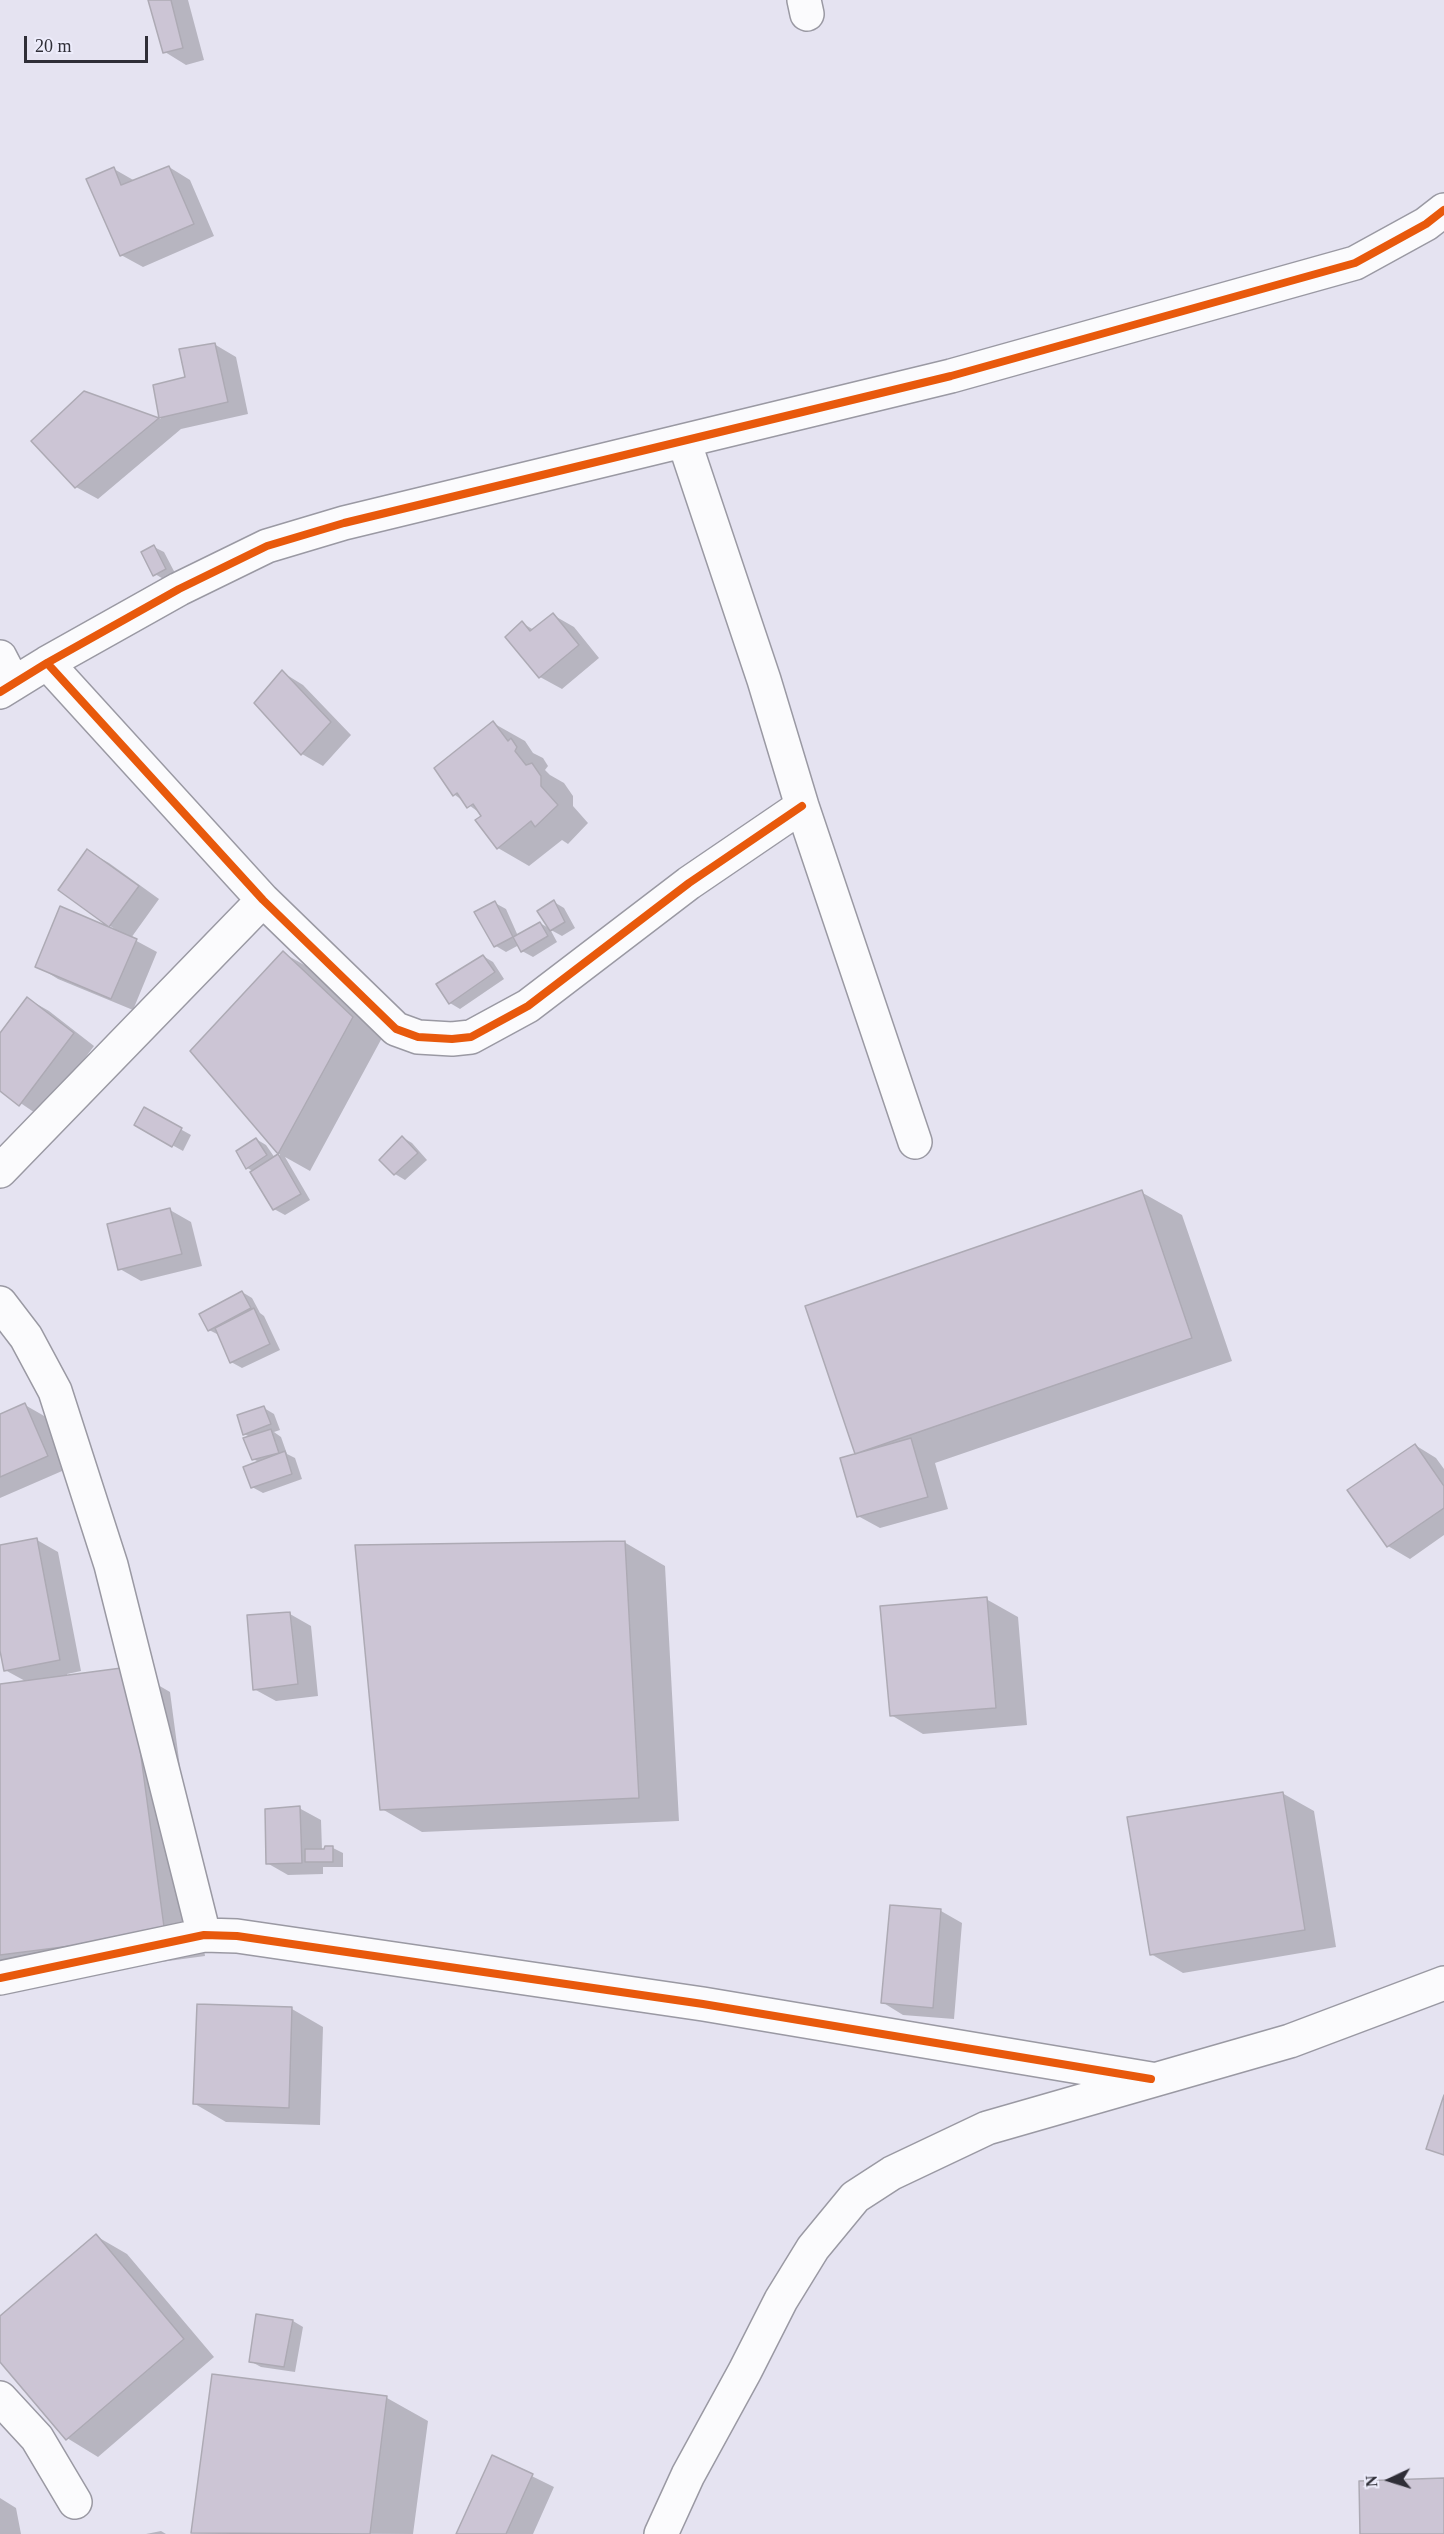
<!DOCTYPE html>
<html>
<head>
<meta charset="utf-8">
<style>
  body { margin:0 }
  #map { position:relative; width:1444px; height:2534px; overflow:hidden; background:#e5e3f1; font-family:Georgia,serif }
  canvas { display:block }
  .north { position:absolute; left:1360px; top:2450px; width:60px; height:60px; -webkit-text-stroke:4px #edecfb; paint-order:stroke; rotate:266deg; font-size:16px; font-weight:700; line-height:24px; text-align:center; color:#2f2e37 }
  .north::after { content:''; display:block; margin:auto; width:21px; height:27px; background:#2f2e37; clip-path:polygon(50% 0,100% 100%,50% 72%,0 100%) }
  .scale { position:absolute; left:24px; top:36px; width:124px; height:27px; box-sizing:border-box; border:3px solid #2f2e37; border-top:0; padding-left:8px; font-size:18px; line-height:21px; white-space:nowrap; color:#2f2e37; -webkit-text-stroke:4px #edecfb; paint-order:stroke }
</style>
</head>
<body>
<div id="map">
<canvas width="1444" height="2534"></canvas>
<div class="north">N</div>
<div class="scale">20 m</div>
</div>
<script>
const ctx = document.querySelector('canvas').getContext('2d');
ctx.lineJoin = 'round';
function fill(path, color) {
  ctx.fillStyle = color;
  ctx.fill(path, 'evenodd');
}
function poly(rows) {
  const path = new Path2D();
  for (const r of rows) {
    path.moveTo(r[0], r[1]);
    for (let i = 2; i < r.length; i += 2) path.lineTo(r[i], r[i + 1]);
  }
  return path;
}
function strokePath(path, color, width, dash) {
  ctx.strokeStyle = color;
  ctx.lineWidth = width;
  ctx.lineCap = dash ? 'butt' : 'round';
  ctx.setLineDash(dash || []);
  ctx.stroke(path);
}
fill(poly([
  [150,0,188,0,204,60,186,65,165,52],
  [169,167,190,180,214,236,143,267,121,255,114,169,135,181],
  [214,344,236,357,248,414,181,429,98,499,76,487,33,441,85,392,161,419,154,386,186,378],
  [154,547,164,552,176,575,165,580,155,574],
  [553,615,574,627,599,658,562,689,540,677,507,637,522,623,534,630],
  [282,672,303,685,351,735,323,766,302,754],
  [493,723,525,741,533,753,543,758,548,766,545,770,550,775,564,783,573,796,573,806,588,823,568,844,562,840,529,866,498,848,484,816,455,795,436,769],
  [88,851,109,863,159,899,131,938,157,952,133,1010,58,979,37,966,116,930,60,890],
  [554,902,564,908,575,928,562,936,551,930],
  [495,903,506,909,518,936,540,923,550,929,557,942,533,957,522,951,519,945,506,952,496,946],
  [283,953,315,971,383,1036,310,1171,285,1157,310,1200,285,1215,274,1209,253,1171,247,1168,256,1139,266,1145,275,1158,280,1155,192,1051],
  [483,956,493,962,504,979,460,1009,450,1003],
  [28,999,49,1011,94,1046,41,1117,0,1089,0,1035],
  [144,1109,191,1135,183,1151,136,1125],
  [402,1137,412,1143,427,1160,405,1180,395,1174],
  [1141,1192,1182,1215,1232,1361,935,1463,948,1509,880,1528,858,1516,857,1455,807,1307],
  [170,1210,191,1222,202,1266,141,1281,120,1269],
  [242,1292,252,1298,260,1313,264,1316,280,1350,242,1368,231,1362,219,1335,209,1330],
  [25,1405,46,1417,69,1468,0,1498,0,1416],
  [264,1408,274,1414,280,1430,274,1432,281,1437,287,1454,295,1458,302,1479,263,1493,252,1487,259,1462,253,1459,250,1437,244,1434],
  [1415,1445,1436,1458,1444,1469,1444,1535,1410,1559,1388,1546,1350,1491],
  [37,1540,58,1552,81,1671,67,1674,67,1677,129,1668,170,1692,205,1956,0,1984,0,1686,27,1682,5,1670,0,1643,0,1546],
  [624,1542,665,1566,679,1821,422,1832,382,1809],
  [986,1599,1018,1617,1027,1725,923,1734,891,1715],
  [290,1614,311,1626,318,1696,276,1701,254,1689],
  [1282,1793,1314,1811,1336,1947,1183,1973,1151,1954],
  [299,1808,321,1820,322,1850,333,1848,343,1853,343,1867,323,1867,323,1874,288,1875,267,1863],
  [941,1911,962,1923,954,2019,903,2015,882,2002],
  [198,2006,292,2009,323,2027,320,2125,226,2122,195,2104],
  [96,2236,127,2254,214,2357,98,2457,67,2438,0,2359,0,2318],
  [258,2316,293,2321,303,2327,295,2372,261,2367,250,2361],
  [213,2375,387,2398,428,2421,413,2534,193,2533],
  [493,2457,554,2487,533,2534,458,2534],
  [0,2498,16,2508,21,2534,0,2534],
  [161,2531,166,2534,146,2534]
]), '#0003');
const building = poly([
  [148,0,171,0,183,48,163,53,148,0],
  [169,166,194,224,120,256,86,179,114,167,121,185,169,166],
  [215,343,228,402,159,418,153,385,185,377,179,349,215,343],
  [84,391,159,418,75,488,31,441,84,391],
  [154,545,166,569,153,576,141,552,154,545],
  [553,613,579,645,539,678,505,637,522,621,530,631,553,613],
  [282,670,331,722,301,755,254,703,282,670],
  [493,721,508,741,511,738,517,747,515,751,526,765,532,763,541,776,541,786,558,805,535,827,531,821,497,849,475,820,481,816,473,804,467,808,457,793,453,796,434,768,493,721],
  [87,849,139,886,109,927,58,890,87,849],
  [554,900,565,922,550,931,537,911,554,900],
  [495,901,513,937,494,947,474,912,495,901],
  [60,906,137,939,111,999,35,967,60,906],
  [540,922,548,936,521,952,513,937,540,922],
  [283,951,353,1017,278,1154,190,1051,283,951],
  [483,955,495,972,449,1004,436,984,483,955],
  [27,997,74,1033,19,1106,0,1091,0,1033,27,997],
  [144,1107,182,1128,172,1147,134,1125,144,1107],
  [402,1136,418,1153,394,1175,379,1160,402,1136],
  [256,1138,267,1155,246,1169,236,1151,256,1138],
  [278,1154,301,1194,273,1210,250,1172,278,1154],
  [1142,1190,1192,1338,855,1454,805,1306,1142,1190],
  [170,1208,182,1254,118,1270,107,1224,170,1208],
  [242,1291,251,1308,208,1331,199,1314,242,1291],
  [254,1308,270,1344,230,1363,215,1328,254,1308],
  [25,1403,48,1456,0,1477,0,1414,25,1403],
  [264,1406,271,1424,243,1435,237,1415,264,1406],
  [271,1429,279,1453,252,1460,243,1438,271,1429],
  [911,1438,928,1497,857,1517,840,1458,911,1438],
  [1415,1444,1444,1486,1444,1508,1387,1547,1347,1490,1415,1444],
  [285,1451,292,1474,251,1488,243,1467,285,1451],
  [37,1538,60,1660,4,1671,0,1651,0,1545,37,1538],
  [625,1541,639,1798,380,1810,355,1545,625,1541],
  [987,1597,996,1708,890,1716,880,1606,987,1597],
  [290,1612,298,1684,253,1690,247,1615,290,1612],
  [129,1667,165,1934,0,1955,0,1684,129,1667],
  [1283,1792,1305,1930,1150,1955,1127,1817,1283,1792],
  [300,1806,302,1863,266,1864,265,1809,300,1806],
  [325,1846,333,1846,333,1862,305,1862,305,1849,324,1849,325,1846],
  [890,1905,941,1909,933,2008,881,2003,890,1905],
  [197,2004,292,2007,289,2108,193,2104,197,2004],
  [1444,2095,1444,2155,1426,2149,1444,2095],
  [96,2234,184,2339,66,2440,0,2362,0,2316,96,2234],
  [256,2314,293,2320,284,2367,249,2362,256,2314],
  [212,2374,387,2396,370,2534,191,2533,212,2374],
  [492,2455,533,2474,506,2534,456,2534,492,2455],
  [1444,2478,1444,2534,1360,2534,1359,2481,1444,2478]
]);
fill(building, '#ccc5d5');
strokePath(building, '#adaab4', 1.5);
const minor = poly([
  [804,0,807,14],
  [684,441,764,680,802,806,915,1142],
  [0,657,13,682],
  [47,663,263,900,396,1029,418,1037,452,1039,471,1037,528,1006,689,883,802,806],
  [0,692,47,663,179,589,267,546,344,523,951,376,1355,263,1426,224,1444,210],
  [0,1171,263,900],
  [0,1303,26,1337,55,1391,111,1565,204,1935],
  [0,1978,204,1935,237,1936,703,2004,1151,2079],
  [0,2398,37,2438,75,2502],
  [661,2534,688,2475,745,2371,781,2300,813,2248,855,2197,892,2173,987,2128,1290,2041,1444,1983]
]);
strokePath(minor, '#9a99a3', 36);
strokePath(minor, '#fbfbfd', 33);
strokePath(poly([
  [47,663,263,900,396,1029,418,1037,452,1039,471,1037,528,1006,689,883,802,806],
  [0,692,47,663,179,589,267,546,344,523,951,376,1355,263,1426,224,1444,210],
  [0,1978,204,1935,237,1936,703,2004,1151,2079]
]), '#e8590c', 8);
</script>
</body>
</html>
